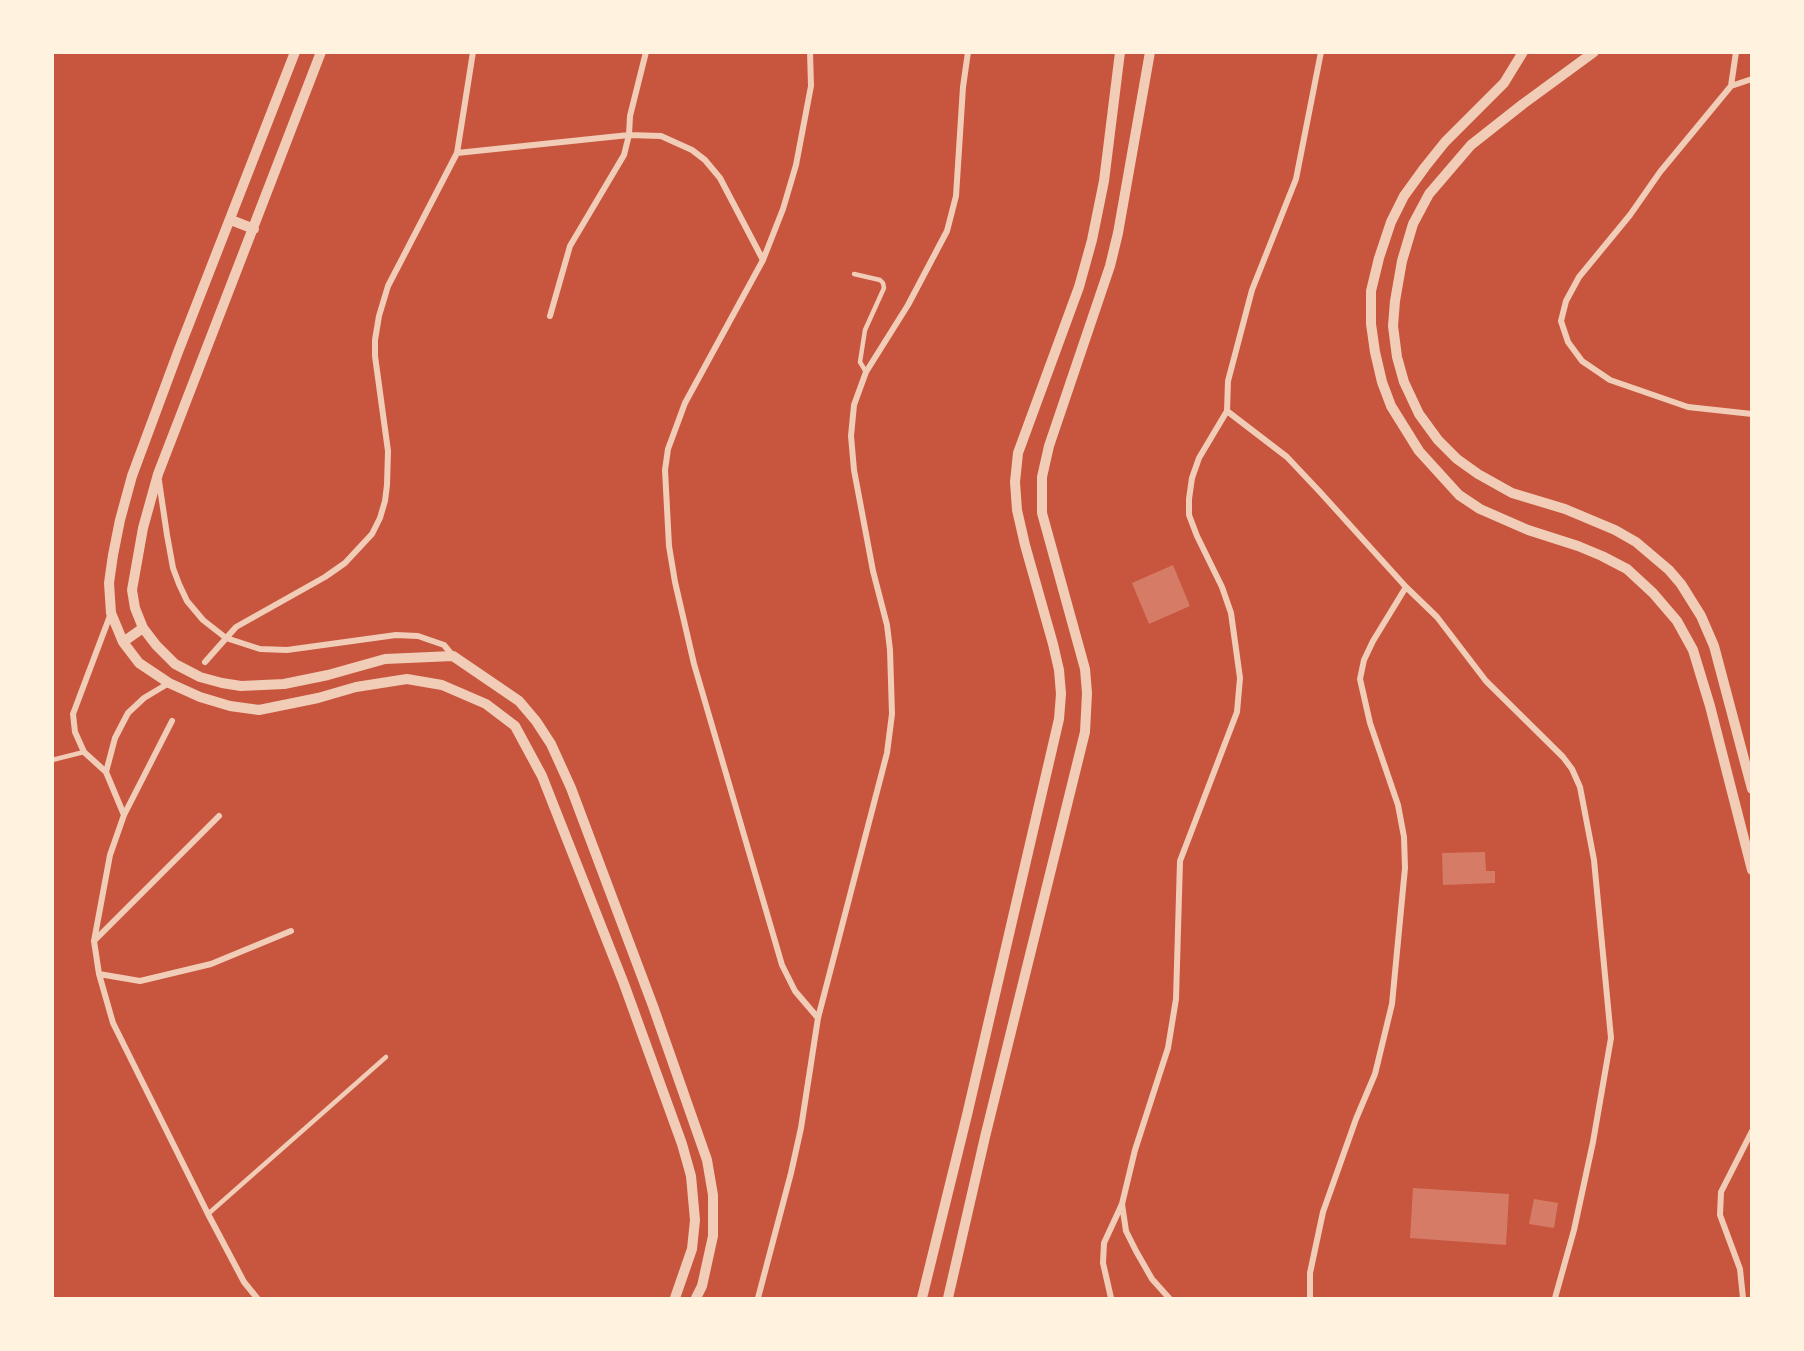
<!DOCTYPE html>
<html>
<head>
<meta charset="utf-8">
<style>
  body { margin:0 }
  #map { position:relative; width:1804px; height:1351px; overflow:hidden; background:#c8553d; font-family:"DM Sans",sans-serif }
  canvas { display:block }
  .frame { position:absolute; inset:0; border:54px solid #fff3e0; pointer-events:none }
</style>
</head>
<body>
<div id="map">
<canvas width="1804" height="1351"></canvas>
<div class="frame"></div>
</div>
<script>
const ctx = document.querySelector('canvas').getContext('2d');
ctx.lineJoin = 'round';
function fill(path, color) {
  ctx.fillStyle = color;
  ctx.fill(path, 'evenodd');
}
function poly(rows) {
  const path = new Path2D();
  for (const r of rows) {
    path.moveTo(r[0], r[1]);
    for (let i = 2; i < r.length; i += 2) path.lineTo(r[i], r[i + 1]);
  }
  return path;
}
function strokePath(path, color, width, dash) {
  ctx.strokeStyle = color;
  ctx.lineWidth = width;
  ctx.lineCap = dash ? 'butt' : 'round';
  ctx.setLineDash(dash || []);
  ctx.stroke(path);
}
fill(poly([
  [1173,565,1190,606,1149,624,1132,583],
  [1485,852,1486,871,1495,871,1495,883,1443,885,1442,853],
  [1413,1188,1509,1194,1506,1245,1410,1238],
  [1534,1199,1558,1203,1554,1228,1529,1224]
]), '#d67c66');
strokePath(poly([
  [854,274,880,280,883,283,884,288,865,330,860,362,866,372],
  [52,760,84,752],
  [208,1214,386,1057]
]), '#f1ccb7', 4.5);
strokePath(poly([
  [810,52,811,86,796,165,783,209,763,260,685,403,668,449,665,470,669,546,675,582,694,664,782,965,795,991,818,1018],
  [1736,52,1731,86,1660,172,1630,215,1579,277,1566,301,1561,321,1568,342,1582,361,1610,380,1688,407,1752,414],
  [1731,86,1752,79],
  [457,153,629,135,661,136,692,150,705,160,720,178,763,260],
  [550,316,570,246,624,155,629,135,630,116,646,52],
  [1227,411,1287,457,1320,492,1406,587,1437,617,1486,681,1563,757,1572,769,1580,787,1594,860,1611,1038,1593,1142,1574,1230,1555,1298],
  [159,481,167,535,173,568,179,584,187,601,203,620,226,638,260,649,287,650,396,635,418,636,444,645,453,656],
  [111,613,73,714,75,732,84,752,106,772,124,815],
  [205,662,236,627,325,577,345,563,372,534,380,518,385,501,387,485,388,451,375,356,375,340,379,316,388,286,457,153,473,52],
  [172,721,124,815,110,855,94,941,99,974,113,1023,208,1214,244,1282,257,1298],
  [106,772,115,738,128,713,144,698,169,683],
  [94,941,219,816],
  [99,974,140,981,211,964,291,931],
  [758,1298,791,1173,801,1128,818,1018,887,753,892,714,890,650,887,625,873,571,854,470,851,436,854,405,866,372,908,305,947,231,956,196,963,87,968,52],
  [1111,1298,1103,1263,1104,1243,1122,1204],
  [1169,1298,1152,1279,1136,1251,1126,1231,1122,1204,1135,1150,1168,1048,1176,999,1180,861,1237,712,1240,678,1231,613,1222,587,1197,536,1189,515,1189,499,1192,478,1199,458,1227,411,1228,381,1252,290,1296,179,1321,52],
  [1310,1298,1310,1273,1323,1212,1356,1119,1375,1074,1392,1004,1405,868,1404,837,1398,805,1370,723,1360,679,1364,660,1373,641,1406,587],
  [1743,1298,1740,1269,1720,1215,1721,1192,1752,1131]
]), '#f1ccb7', 6);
strokePath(poly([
  [295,52,178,352,132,476,120,520,113,555,109,583,111,613,123,642,139,663,169,683,200,697,230,706,259,710,318,698,356,687,407,679,442,685,486,704,515,726,542,776,624,984,682,1144,691,1176,695,1220,692,1249,675,1298],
  [321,52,158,474,143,528,132,590,135,608,143,628,156,645,175,664,200,677,222,683,241,686,284,684,328,675,385,659,453,656,519,701,536,721,551,744,571,788,653,1006,707,1160,713,1195,713,1236,702,1286,696,1298],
  [1523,52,1504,83,1445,142,1425,167,1404,196,1391,222,1379,258,1371,291,1371,324,1375,352,1382,382,1391,406,1419,451,1459,495,1480,509,1528,530,1578,546,1602,556,1627,569,1653,593,1677,621,1693,650,1710,706,1752,870],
  [1594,52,1523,104,1471,145,1429,194,1413,224,1402,261,1395,301,1393,326,1397,357,1404,382,1419,414,1438,440,1457,459,1478,474,1512,493,1565,509,1615,530,1636,542,1669,570,1681,584,1701,616,1714,646,1752,789],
  [231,220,254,229],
  [123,642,143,628],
  [922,1298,967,1115,1059,719,1061,694,1059,670,1053,644,1025,545,1017,510,1015,482,1018,453,1079,287,1092,240,1104,181,1120,52],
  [948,1298,985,1137,1085,732,1087,693,1085,669,1042,513,1042,477,1049,446,1110,266,1118,233,1150,52]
]), '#f1ccb7', 10);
</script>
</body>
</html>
